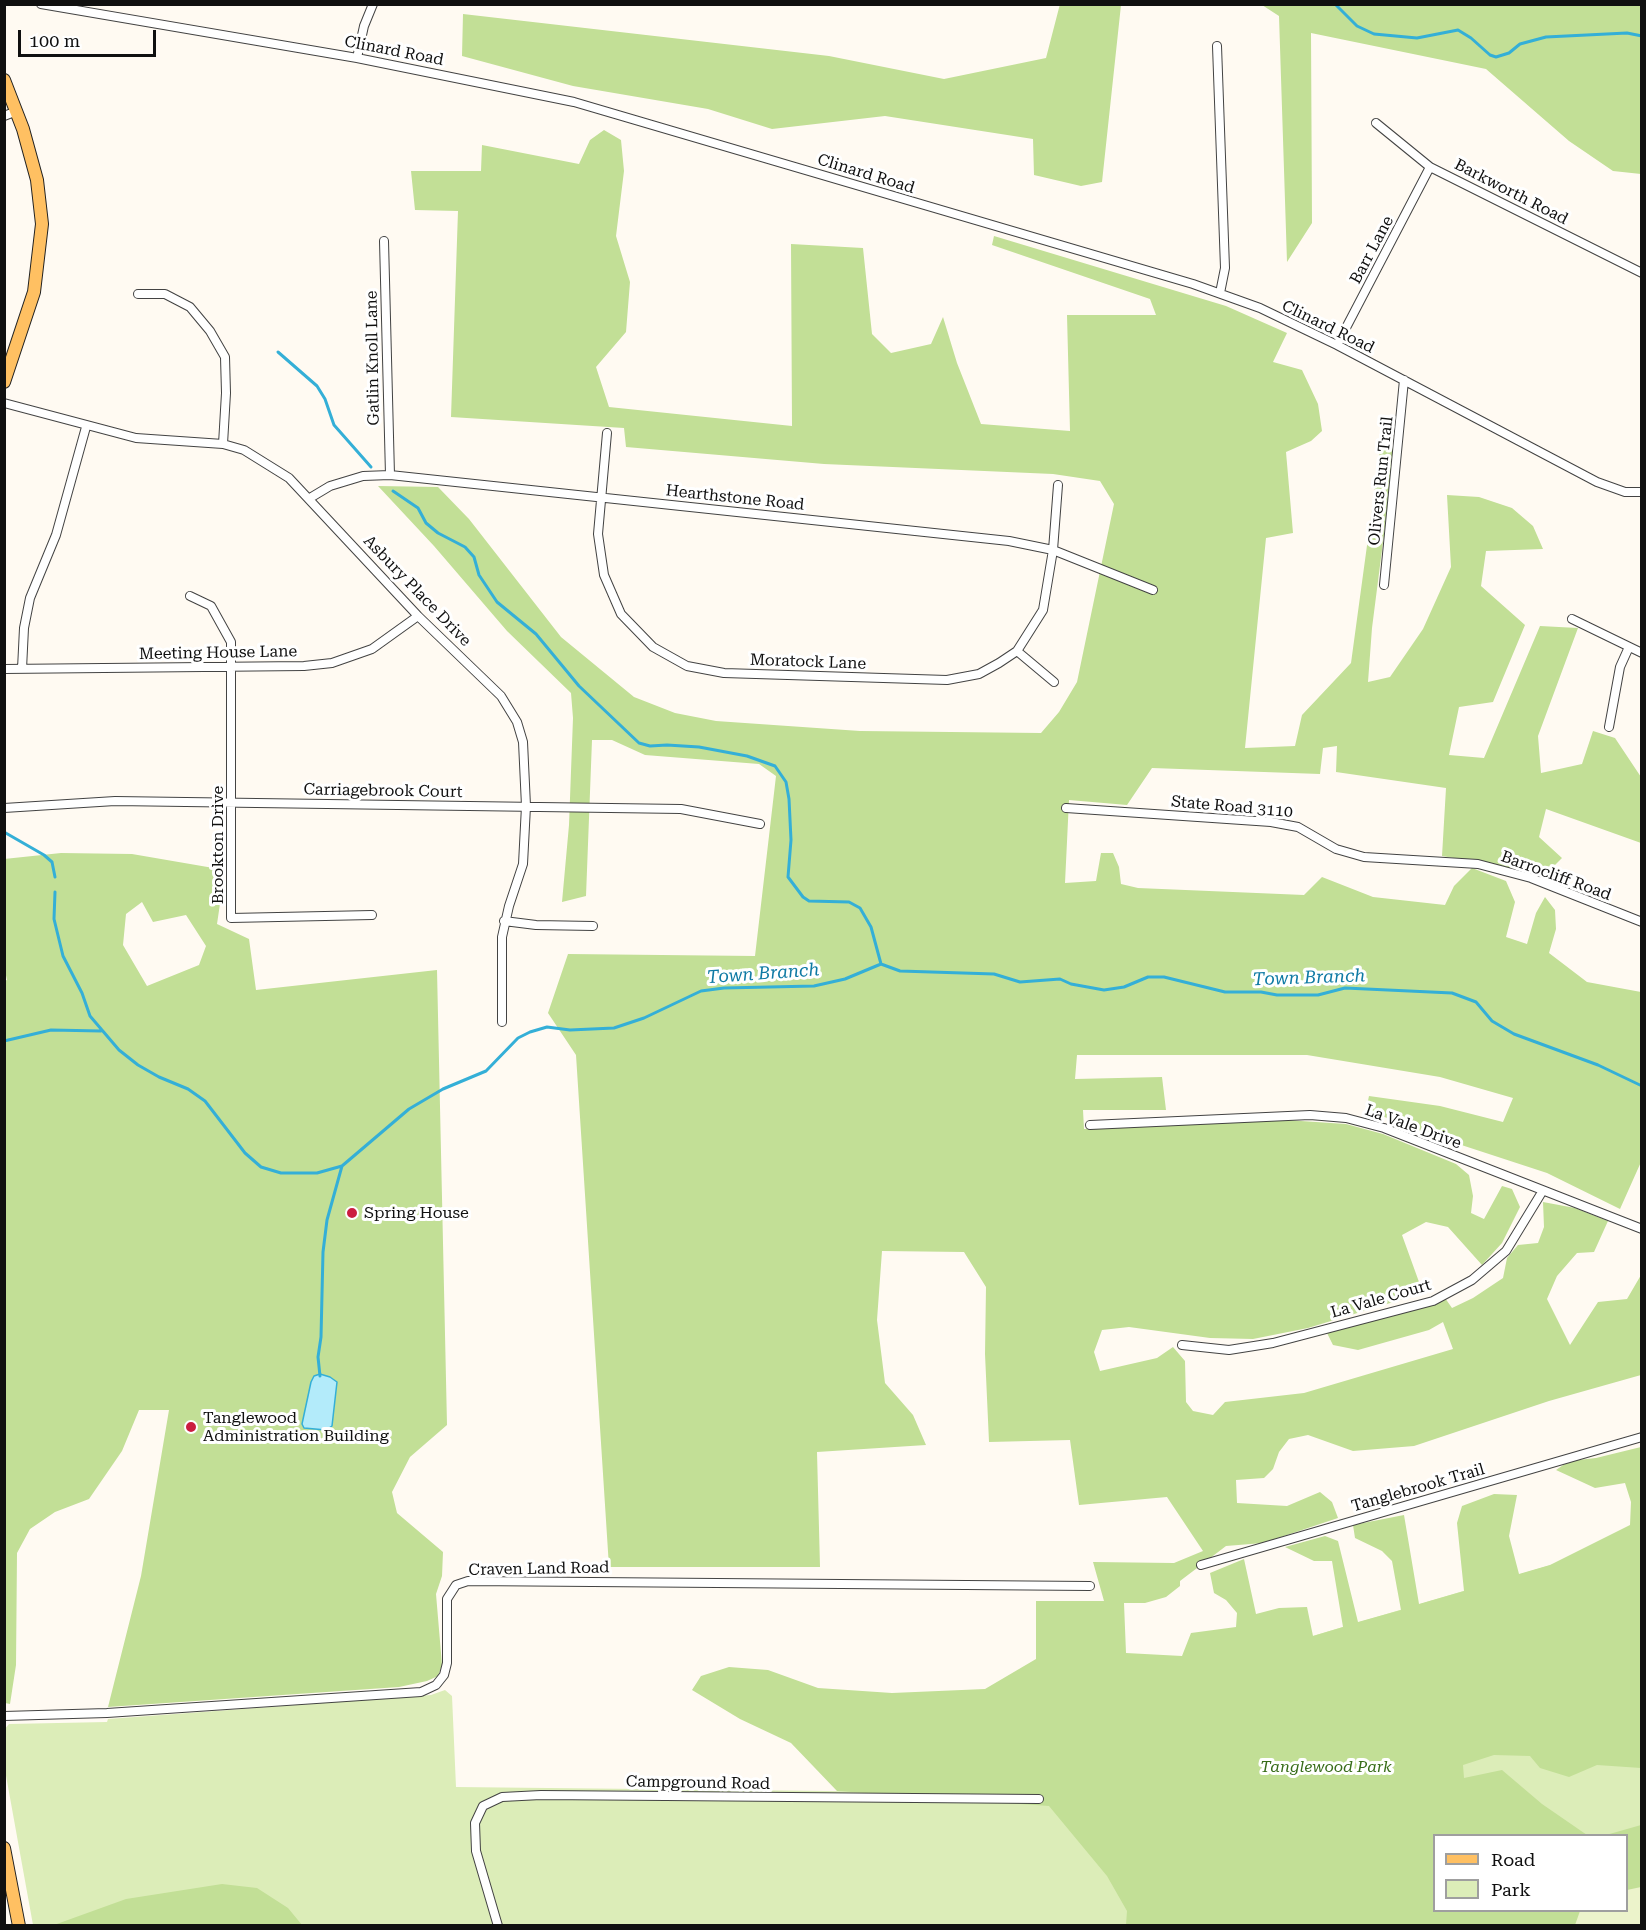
<!DOCTYPE html>
<html>
<head>
<meta charset="utf-8">
<style>
  body { margin:0 }
  #map { position:relative; width:1646px; height:1930px; overflow:hidden; background:#fffaf2; font-family:"Roboto Serif",serif }
  canvas { display:block }
  .frame { position:absolute; inset:0; border:6px solid #101010; pointer-events:none }
  .legend { position:absolute; left:1433px; top:1834px; width:195px; height:78px; box-sizing:border-box; background:#fff; border:2px solid #9f9f9f; margin:0; padding:8px 10px; list-style:none; font-size:18px; color:#101010 }
  .legend li { display:flex; align-items:center; gap:12px; height:30px }
  .legend b { width:30px; border:2px solid #9f9f9f }
  .scale { position:absolute; left:18px; top:30px; width:138px; height:27px; box-sizing:border-box; border:3px solid #101010; border-top:0; padding-left:8px; font-size:18px; line-height:21px; white-space:nowrap; color:#101010; -webkit-text-stroke:4px #fff; paint-order:stroke }
</style>
</head>
<body>
<div id="map">
<canvas width="1646" height="1930"></canvas>
<div class="frame"></div>
<ul class="legend">
<li><b style="height:8px;background:#ffc062"></b>Road</li>
<li><b style="height:16px;background:#dcedb8"></b>Park</li>
</ul>
<div class="scale">100 m</div>
</div>
<script>
const ctx = document.querySelector('canvas').getContext('2d');
ctx.lineJoin = 'round';
function fill(path, color) {
  ctx.fillStyle = color;
  ctx.fill(path, 'evenodd');
}
function poly(rows) {
  const path = new Path2D();
  for (const r of rows) {
    path.moveTo(r[0], r[1]);
    for (let i = 2; i < r.length; i += 2) path.lineTo(r[i], r[i + 1]);
  }
  return path;
}
function strokePath(path, color, width, dash) {
  ctx.strokeStyle = color;
  ctx.lineWidth = width;
  ctx.lineCap = dash ? 'butt' : 'round';
  ctx.setLineDash(dash || []);
  ctx.stroke(path);
}
function write(font, color, halo, rows, align = 'center') {
  ctx.font = font + ' "Roboto Serif",serif';
  ctx.lineWidth = 6;
  ctx.setLineDash([]);
  ctx.textBaseline = 'middle';
  ctx.strokeStyle = halo;
  ctx.fillStyle = color;
  for (const [text, x, y, turn = 0] of rows) {
    ctx.save();
    ctx.translate(x, y);
    ctx.rotate((+turn || 0) * Math.PI / 180);
    ctx.textAlign = isNaN(turn) ? turn : align;
    if (halo) ctx.strokeText(text, 0, 0);
    ctx.fillText(text, 0, 0);
    ctx.restore();
  }
}
fill(poly([
  [1641,1538,1641,1925,33,1925,5,1770,4,1730,9,1724,107,1722,108,1719,431,1695,445,1690,452,1696,456,1787,1197,1795,1192,1672],
  [1434,1836,1626,1836,1626,1910,1434,1910]
]), '#dcedb8');
fill(poly([
  [1060,4,1121,5,1102,182,1081,186,1034,175,1033,139,885,116,772,129,708,109,573,86,462,56,463,14,829,56,944,79,1046,58],
  [1262,5,1641,5,1641,174,1613,171,1569,141,1486,69,1311,33,1312,223,1287,262,1279,16],
  [604,130,621,140,624,171,616,236,630,282,626,332,596,367,609,407,792,426,791,244,863,248,872,334,891,353,931,344,943,317,957,363,981,424,1070,431,1067,315,1156,315,1150,299,992,245,994,236,1226,306,1287,333,1273,362,1302,370,1318,404,1322,431,1311,441,1286,452,1293,533,1266,538,1245,748,1295,746,1302,715,1351,663,1380,450,1395,448,1372,628,1368,682,1390,677,1423,629,1451,567,1447,495,1479,497,1512,508,1533,526,1543,549,1486,551,1481,586,1525,625,1493,702,1459,707,1449,755,1484,758,1540,626,1578,628,1538,736,1541,773,1582,764,1593,731,1615,738,1641,777,1641,843,1546,809,1539,837,1562,858,1546,874,1442,856,1446,788,1336,772,1337,746,1323,748,1320,774,1152,768,1127,805,1069,800,1065,883,1096,881,1101,853,1113,853,1119,867,1121,884,1138,888,1304,895,1322,877,1373,897,1445,905,1454,886,1472,868,1506,881,1515,902,1506,937,1527,944,1536,913,1545,897,1555,910,1556,929,1549,953,1587,982,1641,992,1641,1162,1620,1209,1547,1173,1440,1138,1366,1110,1369,1096,1440,1106,1503,1122,1513,1098,1440,1077,1307,1055,1077,1055,1075,1079,1162,1077,1166,1110,1083,1110,1084,1129,1286,1120,1346,1124,1383,1134,1456,1164,1469,1175,1473,1196,1471,1213,1484,1219,1502,1186,1512,1189,1520,1207,1502,1243,1482,1265,1448,1227,1426,1222,1402,1235,1423,1293,1308,1328,1253,1339,1210,1338,1129,1327,1102,1330,1094,1352,1100,1371,1157,1358,1173,1347,1185,1361,1186,1402,1193,1411,1213,1415,1225,1402,1304,1393,1453,1349,1443,1322,1429,1330,1358,1350,1333,1345,1327,1333,1445,1298,1452,1308,1473,1298,1503,1278,1507,1258,1518,1245,1538,1243,1544,1227,1543,1202,1575,1208,1608,1221,1594,1252,1577,1253,1557,1276,1547,1299,1570,1345,1598,1302,1627,1299,1641,1275,1641,1375,1549,1401,1414,1446,1353,1451,1308,1435,1289,1439,1279,1452,1273,1469,1264,1478,1236,1480,1237,1503,1287,1506,1320,1492,1332,1502,1338,1518,1263,1543,1226,1546,1180,1581,1180,1586,1166,1597,1145,1603,1124,1603,1126,1653,1182,1656,1191,1633,1236,1627,1237,1613,1226,1600,1214,1593,1210,1573,1244,1559,1256,1614,1279,1608,1307,1607,1313,1636,1343,1627,1332,1561,1314,1561,1285,1547,1325,1536,1338,1541,1358,1622,1401,1610,1392,1561,1382,1551,1355,1538,1353,1525,1404,1515,1419,1604,1464,1591,1457,1523,1462,1506,1494,1494,1517,1495,1509,1536,1519,1574,1550,1565,1630,1525,1631,1502,1625,1483,1595,1488,1556,1470,1569,1461,1596,1458,1641,1447,1641,1768,1597,1765,1569,1777,1540,1768,1530,1756,1494,1755,1463,1765,1464,1778,1502,1770,1542,1804,1587,1835,1434,1836,1434,1910,1626,1910,1626,1836,1606,1835,1641,1825,1641,1911,1599,1926,1126,1925,1127,1911,1107,1876,1049,1806,837,1791,791,1743,740,1719,692,1690,701,1676,729,1667,768,1670,818,1688,892,1693,985,1689,1036,1659,1036,1601,1104,1601,1093,1562,1174,1563,1203,1551,1167,1497,1079,1505,1070,1440,989,1442,985,1354,986,1287,964,1252,882,1251,877,1320,885,1383,913,1415,926,1445,817,1452,820,1567,609,1567,576,1055,548,1013,568,954,755,956,776,776,759,764,645,755,612,740,592,740,586,896,562,902,569,825,573,718,571,693,507,631,434,546,378,486,438,487,469,519,561,637,634,697,675,713,716,721,860,731,1041,733,1059,712,1077,682,1114,504,1100,481,1053,474,824,464,626,447,624,428,451,417,458,211,415,210,411,171,481,171,482,145,579,164,590,140],
  [61,853,132,854,225,870,217,924,249,939,256,990,437,970,447,1425,410,1457,392,1492,397,1513,443,1552,442,1576,436,1594,442,1665,438,1676,427,1681,399,1687,108,1707,141,1576,169,1410,139,1410,122,1451,89,1499,55,1512,30,1529,17,1553,16,1665,10,1704,5,1703,4,981,7,980,4,966,4,859],
  [142,902,153,922,186,915,206,946,199,965,147,986,123,945,126,914],
  [222,1884,257,1888,288,1908,302,1925,54,1925,126,1899]
]), '#c2df96');
fill(poly([
  [1641,1887,1641,1925,1575,1925,1580,1911,1626,1910,1627,1890]
]), '#ecf3cb');
const water = poly([
  [320,1374,330,1377,337,1382,332,1426,326,1430,304,1428,302,1424,311,1382,314,1376,320,1374]
]);
fill(water, '#b3ebfa');
strokePath(water, '#34afd7', 1.5);
strokePath(poly([
  [1335,4,1357,26,1374,34,1417,38,1458,30,1471,38,1490,55,1496,57,1509,53,1520,44,1546,37,1627,33,1642,36],
  [278,352,317,386,325,399,334,425,371,467],
  [393,491,418,508,426,523,438,533,465,547,474,557,479,575,497,602,536,634,579,686,639,743,650,746,667,745,699,747,747,756,775,766,786,782,789,799,791,840,788,877,803,897,809,901,849,902,860,908,871,927,881,964],
  [4,832,44,855,52,862,55,877],
  [55,892,54,919,63,956,82,993,90,1016,119,1050,138,1065,159,1077,188,1089,205,1101,245,1153,261,1167,281,1173,317,1173,342,1166,409,1109,443,1089,486,1071,518,1038,530,1032,547,1027,570,1030,614,1028,644,1018,701,991,724,988,814,986,845,979,881,964,900,971,994,974,1020,982,1060,979,1071,984,1104,990,1124,987,1148,977,1164,977,1225,992,1261,992,1277,995,1318,995,1345,988,1452,993,1476,1002,1492,1021,1514,1034,1598,1065,1642,1086],
  [4,1041,51,1030,101,1031],
  [320,1376,318,1357,321,1337,323,1252,327,1220,342,1166]
]), '#34afd7', 3);
const street = poly([
  [41,4,357,58,574,102,1193,284,1260,308,1337,345,1597,482,1625,492,1642,492],
  [1217,46,1225,268,1220,293],
  [357,58,364,26,373,4],
  [4,116,17,111],
  [1376,123,1430,167,1642,273],
  [384,241,390,475],
  [138,294,165,294,190,307,210,331,225,357,226,393,223,444],
  [1337,345,1430,167],
  [4,403,136,438,223,444,244,450,289,478,418,616,501,696,517,722,523,742,526,806,523,864,509,906,502,937,502,1022],
  [607,433,598,534,604,575,621,614,653,647,687,666,724,673,947,680,979,674,999,663,1017,651,1043,610,1053,550,1058,485],
  [310,498,330,486,363,476,390,475,1009,541,1053,550,1153,590],
  [1384,585,1404,380],
  [190,596,211,606,231,642,231,918,372,915],
  [1572,619,1642,653],
  [1017,651,1054,682],
  [4,669,304,666,332,663,372,649,418,616],
  [22,669,24,628,30,598,56,535,86,427],
  [1609,727,1620,667,1629,647],
  [4,808,115,801,681,809,760,824],
  [1066,808,1271,822,1298,827,1336,849,1364,857,1478,864,1531,878,1642,922],
  [504,921,536,925,593,926],
  [1090,1125,1310,1115,1346,1118,1384,1128,1642,1229],
  [1182,1345,1229,1350,1273,1343,1433,1301,1472,1280,1506,1251,1542,1192],
  [1201,1565,1642,1437],
  [4,1716,107,1713,421,1692,436,1685,444,1675,447,1663,447,1599,456,1585,468,1581,1090,1586],
  [498,1926,476,1851,475,1823,483,1806,502,1797,541,1795,1039,1799]
]);
const primary = poly([
  [4,80,23,129,37,180,42,224,34,292,4,382],
  [4,1848,19,1926]
]);
strokePath(street, '#434343', 10);
strokePath(primary, '#212121', 14);
strokePath(street, '#fff', 8);
strokePath(primary, '#ffc062', 12);
for (const [x, y, r, color] of [
  [352,1213,6,"#cb1d40"],
  [191,1427,6,"#cb1d40"]
]) {
  const dot = new Path2D();
  dot.arc(x, y, r, 0, 2 * Math.PI);
  ctx.fillStyle = color;
  ctx.fill(dot);
  strokePath(dot, '#fff', 2);
}
write('16px', '#101010', '#fff', [
  ["Clinard Road",394,51,11],
  ["Clinard Road",866,174,17],
  ["Barkworth Road",1511,192,27],
  ["Barr Lane",1372,250,-62],
  ["Clinard Road",1328,327,26],
  ["Gatlin Knoll Lane",373,358,-91],
  ["Olivers Run Trail",1381,481,-84],
  ["Hearthstone Road",735,498,6],
  ["Asbury Place Drive",417,591,46],
  ["Meeting House Lane",218,653,-1],
  ["Moratock Lane",808,662,2],
  ["Carriagebrook Court",383,791,1],
  ["State Road 3110",1232,807,5],
  ["Brookton Drive",218,845,-90],
  ["Barrocliff Road",1556,876,20],
  ["La Vale Drive",1413,1127,20],
  ["La Vale Court",1381,1299,-16],
  ["Tanglebrook Trail",1418,1488,-16],
  ["Craven Land Road",539,1569,-1],
  ["Campground Road",698,1783,1]
]);
write('16px', '#101010', '#fff', [
  ["Spring House",364,1213],
  ["Tanglewood",203,1418],
  ["Administration Building",203,1436]
], 'left');
write('italic 16px', '#386d1a', '#fff', [
  ["Tanglewood Park",1326,1767]
]);
write('italic 18px', '#0f7aa4', '#fff', [
  ["Town Branch",763,974,-4],
  ["Town Branch",1309,978,-2]
]);
</script>
</body>
</html>
